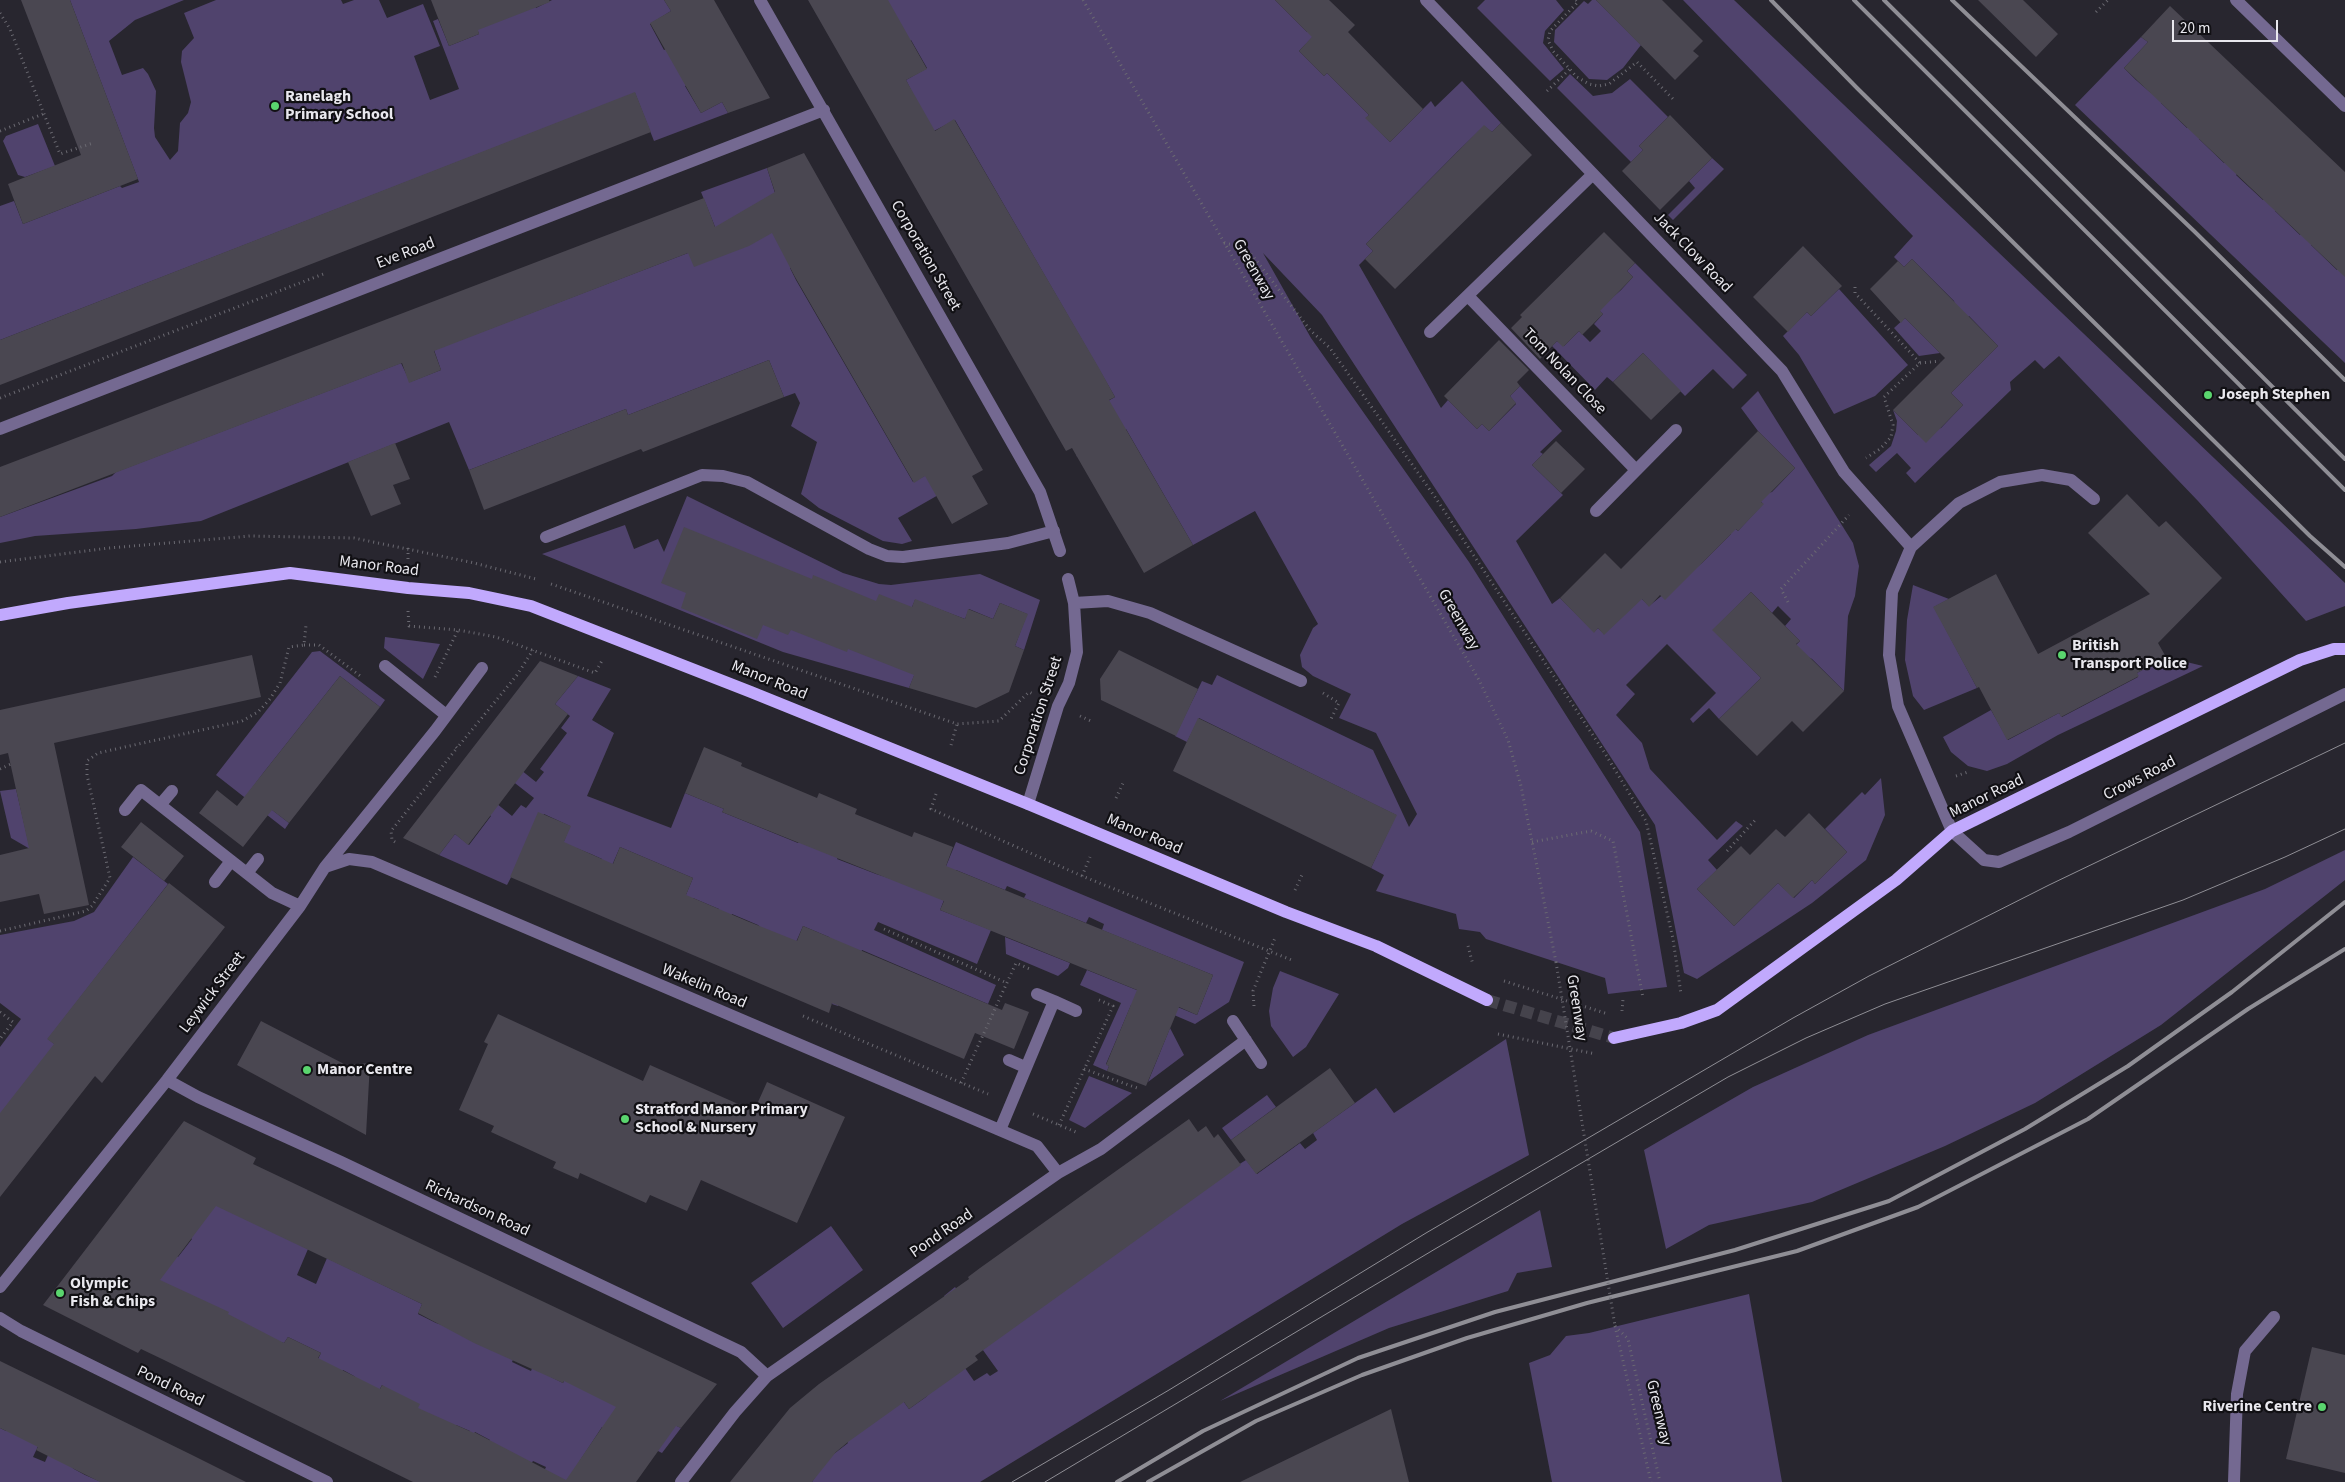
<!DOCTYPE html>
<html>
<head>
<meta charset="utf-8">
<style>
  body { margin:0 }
  #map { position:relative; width:2345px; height:1482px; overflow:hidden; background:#28262f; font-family:"Source Sans 3",sans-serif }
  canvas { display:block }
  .scale { position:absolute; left:2172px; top:20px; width:106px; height:22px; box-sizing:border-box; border:2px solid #e9e8ee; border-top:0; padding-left:6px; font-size:15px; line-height:18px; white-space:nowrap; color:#e9e8ee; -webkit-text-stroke:4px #111014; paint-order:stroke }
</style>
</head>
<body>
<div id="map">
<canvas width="2345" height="1482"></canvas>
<div class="scale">20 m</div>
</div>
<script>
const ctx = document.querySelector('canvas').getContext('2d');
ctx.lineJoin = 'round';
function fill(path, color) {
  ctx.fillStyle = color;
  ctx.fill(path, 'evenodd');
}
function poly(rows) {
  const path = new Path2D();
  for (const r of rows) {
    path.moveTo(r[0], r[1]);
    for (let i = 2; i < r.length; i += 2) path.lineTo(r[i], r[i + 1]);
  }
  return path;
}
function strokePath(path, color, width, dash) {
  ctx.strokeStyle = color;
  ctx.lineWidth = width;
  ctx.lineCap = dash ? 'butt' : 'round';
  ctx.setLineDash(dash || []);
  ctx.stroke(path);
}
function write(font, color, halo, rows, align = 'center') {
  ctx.font = font + ' "Source Sans 3",sans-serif';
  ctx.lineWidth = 4.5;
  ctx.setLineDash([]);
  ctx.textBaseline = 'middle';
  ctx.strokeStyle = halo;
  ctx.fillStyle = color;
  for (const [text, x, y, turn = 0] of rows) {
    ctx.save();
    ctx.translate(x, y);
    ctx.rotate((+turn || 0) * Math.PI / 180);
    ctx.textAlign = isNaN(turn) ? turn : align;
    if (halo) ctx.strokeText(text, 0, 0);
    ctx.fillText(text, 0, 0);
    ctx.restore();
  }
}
fill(poly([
  [70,0,184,0,135,20,109,41,122,75,143,68,148,74,156,91,154,128,155,137,170,160,178,151,180,123,188,113,191,102,181,62,182,51,194,38,184,13,216,0,341,0,343,4,354,0,379,0,387,18,423,4,440,46,414,56,430,100,459,89,433,21,438,19,449,46,479,34,469,8,533,0,536,8,552,0,664,0,671,11,650,24,664,50,686,38,706,74,685,86,701,113,722,102,728,113,654,141,635,93,0,340,0,206,14,201,23,224,120,186,122,188,139,182],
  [888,0,1275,0,1307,32,1322,17,1327,22,1299,51,1324,76,1327,73,1369,115,1366,118,1390,142,1431,101,1435,107,1462,81,1501,123,1492,132,1484,126,1458,151,1366,244,1373,251,1359,265,1441,408,1448,400,1477,429,1482,424,1489,431,1516,404,1510,396,1520,386,1562,431,1540,452,1543,454,1532,465,1563,495,1516,541,1552,604,1560,598,1594,632,1598,628,1604,634,1635,592,1649,606,1702,563,1731,534,1729,523,1738,531,1763,504,1756,496,1772,492,1795,468,1758,431,1741,408,1758,391,1853,543,1859,566,1855,596,1848,616,1844,691,1812,659,1792,649,1800,641,1785,626,1791,619,1778,606,1772,613,1751,592,1713,630,1761,678,1719,719,1709,708,1693,723,1690,719,1716,693,1667,644,1626,685,1635,694,1616,715,1642,743,1650,769,1717,840,1736,821,1743,826,1708,860,1717,870,1697,889,1734,926,1778,883,1794,898,1812,880,1815,884,1847,852,1825,829,1862,792,1865,795,1881,778,1885,815,1866,860,1812,903,1697,979,1684,973,1655,825,1322,315,1263,253,1311,338,1469,562,1640,832,1667,987,1608,994,1605,978,1486,939,1480,932,1459,929,1456,914,1376,891,1384,875,1371,868,1396,815,1199,718,1187,742,1175,736,1202,681,1212,685,1217,675,1373,750,1409,827,1417,814,1376,733,1339,718,1351,694,1313,676,1302,667,1300,655,1313,628,1318,624,1255,511,1193,545,1126,429,1077,457,1074,446,1094,409,1115,397,955,120,932,132,906,80,927,68,911,40,889,52],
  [1485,0,1556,0,1564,10,1545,31,1543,43,1564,69,1550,81,1477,8],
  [1592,0,1596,0,1641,45,1623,68,1607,80,1589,79,1554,42,1555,30,1584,1,1588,4],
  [1683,0,1734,0,2345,583,2345,606,2306,621,2198,501,2059,356,2044,369,2035,360,2010,382,2011,390,1915,483,1906,473,1911,468,1897,453,1876,472,1869,465,1891,446,1896,431,1897,421,1893,410,1918,435,1941,428,1963,405,1951,393,1998,346,1969,316,1961,324,1954,301,1912,259,1904,267,1894,257,1913,236],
  [2141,37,2148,42,2124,68,2136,80,2151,93,2185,77,2161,103,2187,128,2211,103,2199,139,2224,163,2260,149,2236,175,2263,200,2287,175,2298,186,2275,211,2300,235,2325,211,2335,220,2311,245,2337,270,2345,261,2345,363,2075,105],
  [1570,74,1593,96,1612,93,1630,79,1668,117,1639,146,1643,150,1631,162,1557,88],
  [38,124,55,166,25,177,18,175,3,141,6,136],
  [1712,158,1724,169,1673,220,1668,215,1695,188,1689,181],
  [767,168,775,193,811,256,790,268,796,280,913,482,936,470,947,490,898,518,912,541,902,544,883,541,819,508,801,494,817,442,791,426,800,403,795,393,784,397,769,360,628,415,626,409,469,470,449,422,201,521,136,529,35,536,0,543,0,517,112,476,116,472,401,363,410,382,441,370,434,350,688,253,726,254,701,192],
  [1635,263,1747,375,1733,389,1713,369,1685,396,1643,353,1613,382,1607,377,1595,390,1552,346,1557,341,1564,346,1579,331,1590,342,1601,331,1594,324,1603,314,1593,305,1605,304,1621,290,1633,277,1627,271],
  [1839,289,1908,365,1875,396,1834,414,1799,355,1783,336,1807,312,1811,316],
  [1905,318,1940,353,1919,356,1894,328],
  [687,496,843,573,879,584,891,585,980,574,1040,600,1024,650,1015,646,1027,614,1000,603,993,619,969,609,965,619,915,600,912,607,918,666,909,688,783,652,542,554,625,525,634,549,658,539,664,552],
  [1913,585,1949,599,1934,607,1977,688,1924,710,1913,696,1905,660,1907,620],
  [385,637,440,644,423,679,384,648],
  [320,651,385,700,380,707,340,676,264,772,249,792,289,823,285,829,216,775,312,652],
  [2166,657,2203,666,2058,735,2007,764,1987,771,1968,766,1951,752,1943,737,1991,710,2008,740,2059,713,2062,717,2138,677,2137,673],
  [578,676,611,689,592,720,614,733,587,796,671,828,685,793,724,809,722,812,798,843,801,839,839,855,837,859,876,874,935,893,956,842,1244,962,1229,1002,1195,1024,1160,1009,1163,1001,1197,1015,1213,975,1102,930,1104,924,1089,917,1086,923,1024,898,1026,894,1007,886,1005,890,956,870,940,910,991,930,977,964,878,922,874,930,996,985,988,1004,862,950,838,1006,832,1004,849,964,829,937,803,926,790,956,758,925,732,914,726,929,713,923,719,909,693,898,680,909,693,878,620,847,607,877,597,872,602,859,591,854,576,848,558,856,570,826,544,814,507,885,439,855,455,834,469,845,491,816,478,805,486,795,512,816,521,805,526,808,534,798,502,773,511,762,536,782,544,772,540,769,567,733,561,728,570,716,555,704],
  [16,789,30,849,11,838,0,791],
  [2345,850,2345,880,2161,1025,2035,1103,1945,1146,1812,1202,1709,1225,1666,1249,1644,1150,1673,1133,1753,1087,1868,1035,2265,889],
  [133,857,168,884,48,1039,95,1076,0,1114,0,1047,21,1019,0,1003,0,935,74,921,94,912],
  [1005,937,1070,963,1068,968,1058,976,1006,954],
  [1087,970,1149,995,1131,1005,1106,1064,1109,1066,1107,1071,1093,1065,1121,1003,1080,985],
  [1280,971,1339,994,1306,1047,1293,1057,1271,1026,1269,1011,1273,988],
  [1170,1028,1184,1055,1148,1082],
  [1506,1039,1529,1155,1402,1224,980,1482,812,1482,826,1460,848,1443,836,1425,901,1398,909,1409,926,1397,958,1358,974,1381,987,1373,990,1376,998,1371,944,1296,955,1287,982,1324,1246,1160,1257,1174,1300,1143,1305,1149,1317,1140,1313,1133,1376,1088,1394,1113],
  [1089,1076,1132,1093,1085,1128,1069,1120],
  [1267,1095,1276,1107,1231,1140,1222,1128],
  [209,1200,308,1249,297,1275,316,1284,327,1258,422,1304,418,1314,436,1323,517,1350,512,1362,531,1371,536,1358,551,1377,563,1383,568,1373,681,1428,662,1453,632,1438,628,1444,602,1427,579,1462,595,1482,539,1482,546,1467,533,1461,531,1464,484,1451,490,1440,475,1432,467,1447,470,1431,456,1425,436,1429,382,1385,375,1398,354,1376,343,1370,338,1380,306,1383,321,1353,288,1337,284,1343,102,1295,164,1246,178,1257,192,1239,185,1233],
  [1540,1210,1552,1267,1517,1273,1508,1291,1389,1328,1220,1401],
  [831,1226,863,1270,783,1328,751,1283],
  [1749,1294,1782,1482,1552,1482,1529,1363,1550,1355,1566,1336,1589,1333],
  [9,1427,40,1442,33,1457,45,1462,51,1448,74,1469,85,1475,99,1481,114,1482,0,1482,0,1428,6,1431]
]), '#50436d');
fill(poly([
  [21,0,70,0,138,179,23,224,8,184,81,155],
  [431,0,549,0,550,2,478,30,479,34,449,46],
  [664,0,714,0,770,98,728,113,722,102,701,113,650,23,671,11],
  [808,0,888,0,927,69,906,80,935,131,954,119,1099,368,1115,397,1109,400,1193,545,1144,573,1072,448,1066,451],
  [1275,0,1329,0,1355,25,1348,32,1423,109,1390,142,1365,118,1369,115,1327,73,1324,76,1299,51,1312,37],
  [1596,0,1662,0,1703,41,1693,51,1699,56,1675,80],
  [1978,0,2023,0,2058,34,2036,57],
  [2170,6,2345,172,2345,277,2124,68,2148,42,2141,37],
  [635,92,651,132,0,385,0,340],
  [1670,115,1712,158,1660,210,1622,171,1643,150,1639,146],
  [1501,123,1532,155,1395,289,1365,259,1373,251,1366,244,1484,125,1492,132],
  [804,153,983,470,972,476,988,504,952,524,925,476,914,483,795,277,772,233,749,246,694,267,688,253,434,351,441,370,409,383,402,363,0,517,0,467,704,198,715,227,775,192,767,168],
  [1604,232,1635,263,1627,271,1633,277,1600,311,1603,314,1582,335,1579,331,1563,347,1557,341,1540,359,1511,328,1522,317,1520,315],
  [1803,246,1842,286,1811,316,1807,312,1788,332,1753,297],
  [1912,259,1998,346,1951,393,1963,405,1926,443,1893,410,1945,358,1905,318,1901,323,1870,289,1898,261,1904,267],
  [1499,340,1529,370,1517,382,1520,386,1510,396,1516,403,1489,431,1482,424,1477,429,1444,396],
  [1643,353,1681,391,1651,420,1613,382],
  [769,360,784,397,643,452,641,449,484,510,469,470,626,409,628,415],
  [1758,431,1795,468,1761,502,1764,504,1738,531,1736,529,1665,600,1660,595,1649,607,1642,599,1604,635,1598,628,1594,633,1560,598,1605,553,1621,569],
  [1556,441,1585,469,1561,493,1532,465],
  [395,443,410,479,393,485,401,504,371,516,348,462],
  [2127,494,2159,527,2166,521,2222,578,2158,643,2166,657,2137,673,2139,676,2061,717,2059,713,2007,740,1979,687,1977,688,1933,607,1996,574,2038,654,2150,594,2088,533],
  [684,527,812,579,813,575,876,601,879,594,912,607,915,599,965,619,968,609,993,619,1000,603,1028,614,1015,646,1024,650,1009,692,976,708,909,688,914,675,848,649,847,652,791,630,788,635,763,625,757,639,681,608,686,593,661,583],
  [1751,592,1800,641,1796,644,1844,691,1803,732,1792,721,1757,756,1719,719,1761,678,1712,630],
  [1119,650,1198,689,1176,736,1101,700,1100,679],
  [252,655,261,697,54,743,89,905,44,914,39,894,0,902,0,855,29,848,8,753,0,755,0,710],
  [540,661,578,676,555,704,568,714,468,845,455,834,439,855,403,838],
  [340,676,380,707,289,823,272,810,243,847,199,813,217,790,237,806],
  [1198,718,1397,815,1371,868,1173,771],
  [704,747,742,763,741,766,817,798,819,793,857,809,855,814,912,837,914,832,953,847,946,866,1213,975,1197,1015,1179,1007,1146,1086,1107,1071,1109,1066,1106,1065,1137,990,940,910,944,901,722,812,724,809,685,793],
  [538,812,571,826,564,842,613,864,620,847,660,864,693,878,686,895,747,921,797,941,803,926,1002,1010,1005,1003,1029,1012,1014,1049,975,1033,964,1059,832,1003,829,1013,510,877],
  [1809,813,1847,852,1815,884,1812,880,1793,898,1778,883,1734,926,1697,889,1741,846,1750,855,1776,829,1785,837],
  [141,822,184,856,164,881,121,847],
  [169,883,225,927,102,1083,95,1076,0,1197,0,1113,54,1044,47,1039],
  [498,1014,643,1081,650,1065,754,1111,767,1082,845,1117,797,1223,701,1180,687,1211,650,1195,646,1203,580,1173,578,1179,553,1168,556,1162,491,1132,494,1126,459,1110,488,1044,484,1042],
  [261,1021,346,1065,370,1063,366,1135,237,1065],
  [1330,1068,1355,1103,1256,1174,1231,1140],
  [1189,1119,1198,1132,1206,1126,1214,1138,1218,1134,1241,1165,975,1356,978,1360,909,1409,904,1402,848,1442,836,1452,812,1482,730,1482,790,1408,819,1384,969,1279,968,1277,980,1268],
  [184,1121,256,1158,253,1164,717,1384,681,1428,676,1426,636,1482,413,1482,162,1359,141,1349,138,1353,43,1305],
  [216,1206,422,1304,418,1313,474,1343,563,1383,564,1381,616,1407,566,1480,474,1432,474,1433,418,1408,420,1404,382,1385,380,1389,318,1358,321,1353,288,1337,284,1343,228,1314,229,1312,160,1280],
  [2312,1347,2345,1355,2345,1473,2286,1459],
  [0,1361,190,1454,246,1482,100,1482,36,1450,38,1447,0,1428],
  [1391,1409,1409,1482,1240,1482]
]), '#4a4751');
strokePath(poly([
  [1487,1000,1614,1038]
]), '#45434c', 12, [12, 6]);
strokePath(poly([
  [1083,0,1479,680,1508,740,1521,786,1556,962],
  [1576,0,1578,2,1550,31,1548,40,1553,51,1577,77,1589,84,1599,86,1609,84,1637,62,1675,101],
  [2096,12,2108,0],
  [0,13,10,29,60,154,93,143],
  [1547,91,1570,69],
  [0,131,43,114],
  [1224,243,1243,247,1252,255,1310,330,1330,348,1435,497,1606,755,1646,821,1673,939,1681,994],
  [1855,287,1855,293,1920,363,1884,397,1893,425,1891,437,1880,449,1866,458],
  [1920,363,1940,361],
  [0,398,326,273],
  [408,548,408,563],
  [0,562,109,548,250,536,354,538,470,562,536,579],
  [551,584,957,724,999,721,1029,692,1035,695],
  [1788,602,1781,589,1849,515],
  [408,611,409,626,458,630,496,637,595,673,603,659],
  [304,645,319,645,363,678],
  [435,677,458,630],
  [1323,693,1339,703,1330,721],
  [1080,716,1091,721],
  [951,745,957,724],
  [456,747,457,748,517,675,533,650],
  [0,769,11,764],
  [1956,776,1968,772],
  [936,794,931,809,1082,876,1294,961],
  [1116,798,1124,781],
  [395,842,392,840,391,831,457,748],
  [1532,842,1591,831,1613,841,1643,998],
  [1727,851,1757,818],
  [1082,876,1090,857],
  [1295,890,1302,875],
  [884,929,1007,983],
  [0,931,86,911,92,906,110,878,87,775,87,761,98,753,242,721,258,712,270,699,280,683,289,647,304,645,306,625],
  [1468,946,1473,965],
  [1504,981,1608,1014],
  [1254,1006,1253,991,1275,938],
  [1622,1011,1623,999],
  [0,1012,13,1022,0,1039],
  [803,1016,988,1094],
  [1498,1034,1596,1054],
  [1084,1069,1140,1089],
  [961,1083,1016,963,1032,970],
  [1033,1114,1078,1133],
  [1059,1125,1113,1006,1099,1000],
  [1615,1326,1628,1339,1660,1482],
  [1615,1326,1651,1482]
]), '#6b6a72', 3, [1, 4]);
strokePath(poly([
  [760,0,1040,492,1060,551],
  [1426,0,1782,371,1844,472,1911,547],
  [2236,0,2345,106],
  [1468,296,1636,470],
  [1430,332,1593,174],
  [0,429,824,110],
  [2094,499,2071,480,2042,475,2000,482,1959,503,1911,547,1892,592,1889,655,1898,706,1952,831,1984,860,1999,862,2069,832,2345,694],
  [1596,511,1676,430],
  [546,537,702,475,723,476,747,482,869,549,887,556,903,557,1008,543,1054,531],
  [1074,603,1108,601,1150,613,1301,681],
  [385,666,446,715],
  [1028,804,1058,706,1069,683,1077,652,1074,603,1068,579],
  [160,805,172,791],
  [125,810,141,790,272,893,300,906],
  [325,867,349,859,372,862,1037,1146,1058,1173],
  [247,873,258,859],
  [215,882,231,861],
  [1037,994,1054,1001],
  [1233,1021,1261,1063],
  [1009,1060,1025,1067],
  [167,1080,198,1097,341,1162,741,1352,767,1376],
  [1000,1130,1054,1001,1076,1011],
  [0,1287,167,1080,300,906,325,867,435,731,482,668],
  [0,1318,21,1331,327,1482],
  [681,1482,735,1412,767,1376,1058,1173,1101,1149,1246,1040],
  [2234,1482,2237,1394,2245,1351,2274,1317]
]), '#746991', 12);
strokePath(poly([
  [0,615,68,603,290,573,408,588,469,593,531,606,751,692,1028,804,1286,912,1376,946,1487,1000],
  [1614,1038,1681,1023,1717,1010,1896,880,1952,831,2300,660,2334,649,2345,649]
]), '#c1a9fd', 12);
strokePath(poly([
  [1012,1482,1169,1390,1426,1233,1793,1018,1869,976,2049,885,2345,743],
  [1045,1482,1435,1249,1728,1077,1806,1038,1885,1004,2183,900,2285,857,2345,829]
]), '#8f8e95', 1);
strokePath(poly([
  [1771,0,1857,88,2310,536,2345,567],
  [1854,0,2345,490],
  [1884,0,2345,459],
  [1952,0,2195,232,2345,380],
  [1117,1482,1203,1431,1358,1358,1495,1312,1735,1250,1889,1201,2025,1129,2128,1066,2232,992,2345,902],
  [1148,1482,1256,1421,1362,1375,1467,1338,1587,1303,1797,1251,1918,1207,2088,1119,2248,1009,2345,949]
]), '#8f8e95', 4);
strokePath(poly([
  [1556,962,1615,1326]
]), '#6b6a72', 3, [1, 4]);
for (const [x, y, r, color] of [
  [275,106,5,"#5ad56e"],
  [2208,395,5,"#5ad56e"],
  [2062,655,5,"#5ad56e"],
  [307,1070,5,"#5ad56e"],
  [625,1119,5,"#5ad56e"],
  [60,1293,5,"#5ad56e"],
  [2322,1407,5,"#5ad56e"]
]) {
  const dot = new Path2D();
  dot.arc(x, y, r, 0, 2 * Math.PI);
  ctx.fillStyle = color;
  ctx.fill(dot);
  strokePath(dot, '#111014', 2);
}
write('bold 16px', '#e9e8ee', '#111014', [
  ["Ranelagh",285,97],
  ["Primary School",285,115],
  ["Joseph Stephen",2218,395],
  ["British",2072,646],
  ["Transport Police",2072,664],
  ["Manor Centre",317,1070],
  ["Stratford Manor Primary",635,1110],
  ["School & Nursery",635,1128],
  ["Olympic",70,1284],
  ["Fish & Chips",70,1302],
  ["Riverine Centre",2312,1407,"right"]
], 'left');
write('16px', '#e9e8ee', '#111014', [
  ["Jack Clow Road",1692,253,46],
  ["Eve Road",406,254,-21],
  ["Corporation Street",925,256,60],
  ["Greenway",1253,270,60],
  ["Tom Nolan Close",1564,372,46],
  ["Manor Road",379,567,7],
  ["Greenway",1458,620,60],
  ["Manor Road",769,681,22],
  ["Corporation Street",1039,716,-72],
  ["Crows Road",2140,779,-27],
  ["Manor Road",1987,797,-26],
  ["Manor Road",1144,835,23],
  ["Wakelin Road",704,987,23],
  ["Leywick Street",213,993,-53],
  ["Greenway",1576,1008,81],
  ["Richardson Road",477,1209,25],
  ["Pond Road",942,1234,-35],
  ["Pond Road",170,1387,26],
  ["Greenway",1658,1413,77]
]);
</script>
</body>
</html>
